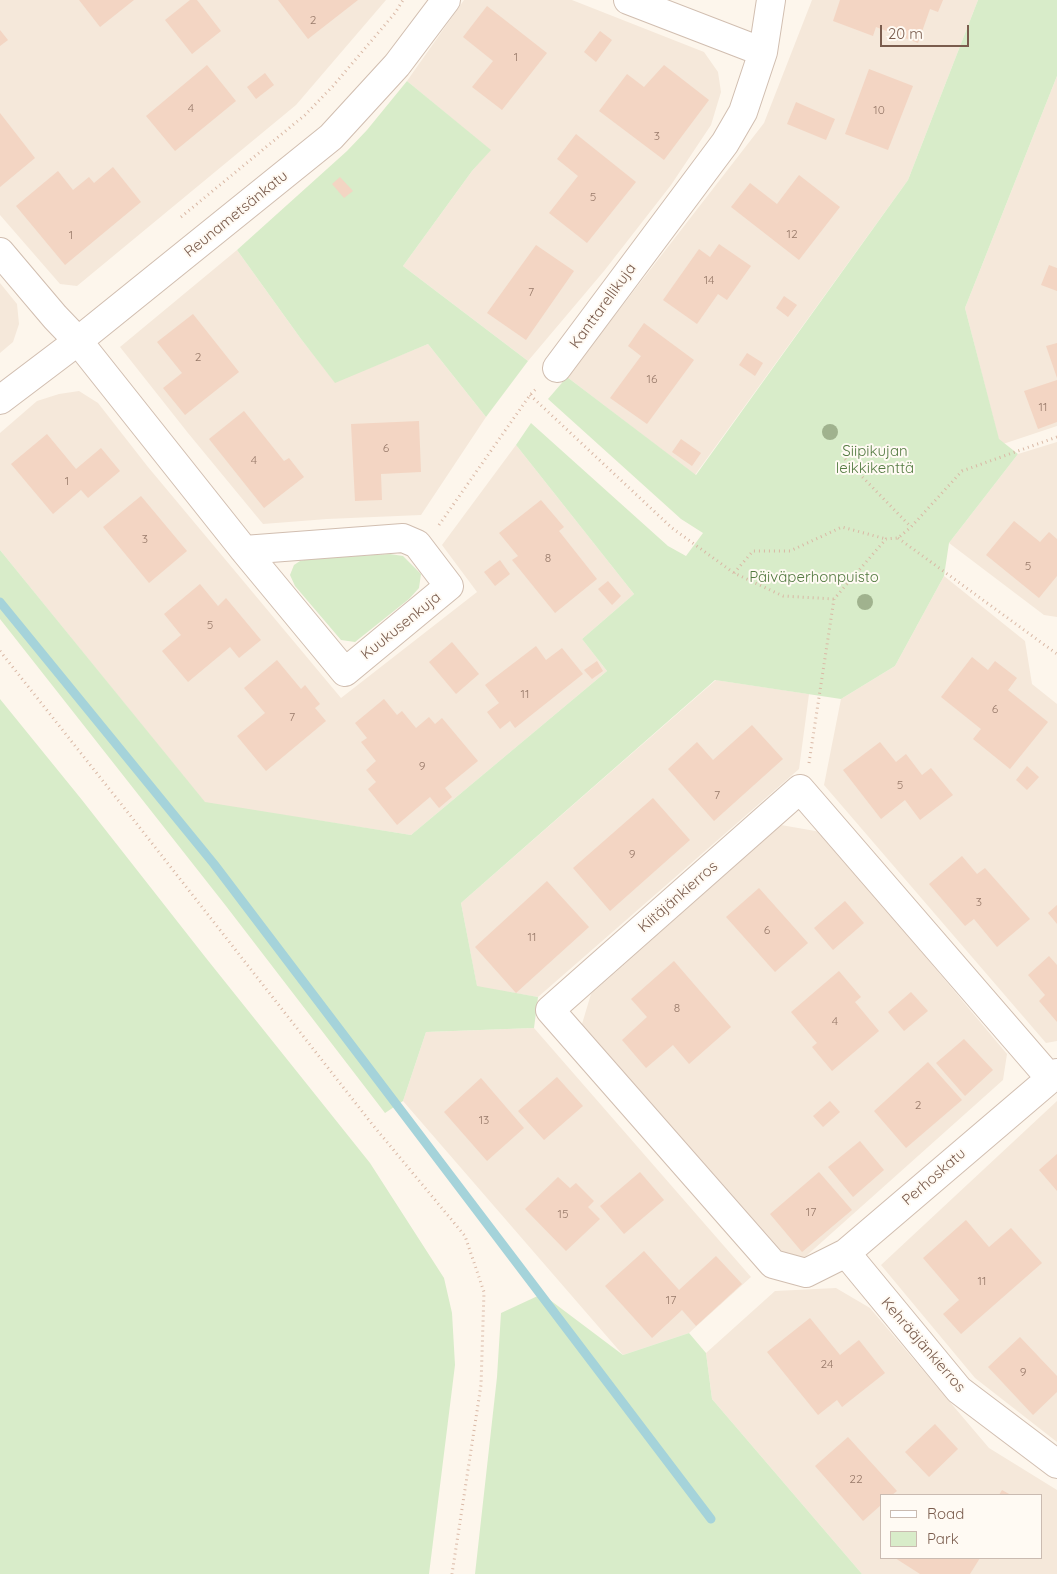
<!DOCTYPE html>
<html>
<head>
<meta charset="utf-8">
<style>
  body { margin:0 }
  #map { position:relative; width:1057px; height:1574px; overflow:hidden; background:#fdf6ec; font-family:Quicksand,sans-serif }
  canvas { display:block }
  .legend { position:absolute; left:880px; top:1494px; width:162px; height:65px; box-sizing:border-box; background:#fffaf3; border:1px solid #cabbb1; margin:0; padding:6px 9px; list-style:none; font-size:15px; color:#7a5c4d }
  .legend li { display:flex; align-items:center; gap:10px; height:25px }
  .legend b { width:25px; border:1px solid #cabbb1 }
  .scale { position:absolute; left:880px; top:25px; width:89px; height:22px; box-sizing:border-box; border:2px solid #7a5c4d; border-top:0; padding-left:6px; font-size:15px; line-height:18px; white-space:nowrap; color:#7a5c4d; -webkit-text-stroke:4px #fffaf3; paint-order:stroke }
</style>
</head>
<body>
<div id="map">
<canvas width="1057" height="1574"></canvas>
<ul class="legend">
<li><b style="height:6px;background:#fff"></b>Road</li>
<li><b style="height:14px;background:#d8ecc9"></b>Park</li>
</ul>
<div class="scale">20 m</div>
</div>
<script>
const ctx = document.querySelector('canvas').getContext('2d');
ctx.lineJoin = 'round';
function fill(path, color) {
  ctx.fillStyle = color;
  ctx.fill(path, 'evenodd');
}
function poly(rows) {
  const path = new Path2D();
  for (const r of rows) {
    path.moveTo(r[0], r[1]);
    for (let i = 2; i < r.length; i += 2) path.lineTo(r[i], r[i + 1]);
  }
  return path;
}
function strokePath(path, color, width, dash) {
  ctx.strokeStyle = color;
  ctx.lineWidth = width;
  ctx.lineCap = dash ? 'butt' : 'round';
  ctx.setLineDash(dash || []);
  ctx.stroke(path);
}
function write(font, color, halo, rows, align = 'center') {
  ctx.font = font + ' Quicksand,sans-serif';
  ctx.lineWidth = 4;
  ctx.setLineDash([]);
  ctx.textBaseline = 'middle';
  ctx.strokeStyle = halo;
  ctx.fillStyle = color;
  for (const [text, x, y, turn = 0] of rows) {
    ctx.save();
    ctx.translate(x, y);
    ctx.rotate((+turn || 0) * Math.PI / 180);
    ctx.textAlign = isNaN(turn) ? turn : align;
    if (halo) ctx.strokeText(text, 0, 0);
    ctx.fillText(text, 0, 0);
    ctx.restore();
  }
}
fill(poly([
  [0,0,386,0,296,105,77,286,60,284,0,215],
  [464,0,572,0,704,52,718,72,721,92,711,125,671,185,604,271,528,361,403,266,472,171,490,150,407,81],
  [812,0,978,0,908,180,695,475,567,377,764,123],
  [1057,76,1057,426,1000,445,965,308],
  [237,250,301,339,335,382,428,344,486,417,421,515,327,519,263,524,188,433,120,347],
  [0,283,17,304,19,324,13,342,0,353],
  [79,391,98,403,148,467,341,698,477,592,442,545,516,445,634,594,582,639,607,671,411,835,205,803,0,550,0,433,37,401,59,394],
  [1057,442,1057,617,1044,615,949,543,1018,454],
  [944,576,1025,641,1032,684,1057,704,1057,1041,1046,1043,824,785,841,699,895,666],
  [716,680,809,694,799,769,538,997,477,987,461,903],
  [781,825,821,832,1007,1054,1003,1080,805,1257,787,1257,582,1024,591,994],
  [534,1028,751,1277,689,1333,623,1355,403,1101,426,1032],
  [1057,1101,1057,1442,975,1378,881,1265],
  [836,1288,870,1308,989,1448,1057,1490,1057,1574,862,1574,712,1399,706,1353,775,1291],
  [881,1495,1041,1495,1041,1558,881,1558]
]), '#f5e8da');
fill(poly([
  [978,0,1057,0,1057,76,965,308,999,439,1018,454,949,543,944,576,895,666,841,699,715,680,461,903,477,986,538,997,534,1028,426,1032,403,1101,385,1113,226,906,0,619,0,550,205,802,411,835,607,671,582,639,634,594,516,445,531,423,668,546,686,556,703,533,681,519,548,399,567,377,696,475,908,180],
  [407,81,491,150,472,171,403,266,528,361,486,417,428,344,335,383,301,339,237,250,347,151,367,130],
  [390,554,403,556,421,574,419,588,409,599,355,642,341,640,295,586,290,575,294,565,300,561,309,559],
  [0,699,82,800,206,958,370,1163,444,1278,452,1313,455,1365,429,1574,0,1574],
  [542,1294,623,1355,689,1333,706,1353,712,1399,862,1574,475,1574,497,1377,501,1313]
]), '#d8ecc9');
strokePath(poly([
  [0,602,214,864,711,1519]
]), '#a5d3da', 9);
fill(poly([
  [79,0,134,0,100,27],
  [190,0,197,0,221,31,192,54,165,20],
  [278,0,358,0,308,39],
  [840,0,943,0,938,12,930,9,918,43,876,27,873,36,833,21],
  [487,6,547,53,502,110,472,87,493,61,463,37],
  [0,30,8,40,0,46],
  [600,31,612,40,596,62,584,52],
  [207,65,236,101,175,151,146,116],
  [664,65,709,100,664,160,599,111,627,74,644,87],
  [869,69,913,86,888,150,845,134],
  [265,73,274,85,256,99,247,87],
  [796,102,835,119,826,140,787,124],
  [0,113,35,158,0,187],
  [576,134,636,182,587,243,549,213,578,176,557,159],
  [113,167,141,202,65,265,16,206,58,171,73,190,89,177,94,183],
  [799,175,840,207,799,260,731,207,750,183,777,204],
  [340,177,353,191,344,198,332,184],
  [719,244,751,266,727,300,718,294,697,324,663,300,699,249,710,257],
  [536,245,574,271,526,340,487,313],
  [1049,265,1057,268,1057,291,1041,285],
  [784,296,797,305,788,317,776,308],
  [193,314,239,372,185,415,163,388,182,373,157,342],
  [644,323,694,360,647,424,610,398,641,356,628,346],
  [1057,343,1057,378,1046,346],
  [747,353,763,363,755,376,739,365],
  [1057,380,1057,422,1038,429,1024,391],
  [244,411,284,461,289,458,304,477,264,508,209,439],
  [419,421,421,472,381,474,382,500,355,501,351,424],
  [47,434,76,469,101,448,120,471,88,498,81,490,53,514,11,464],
  [681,439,701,453,692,466,672,452],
  [141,496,187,551,149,583,103,527],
  [541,500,564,527,559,531,597,579,555,613,512,560,518,556,499,533],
  [1014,521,1040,542,1049,532,1057,539,1057,576,1039,598,986,555],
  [500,560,510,574,495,586,484,572],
  [608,581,621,596,612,605,598,589],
  [200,584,218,606,226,598,261,640,239,658,230,647,188,682,162,651,181,635,164,614],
  [452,642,479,674,456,694,429,662],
  [536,646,546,660,562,648,583,674,515,728,510,721,500,729,487,712,499,703,485,685],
  [972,657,988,670,995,661,1017,678,1008,690,1048,722,1010,769,973,739,981,729,941,697],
  [277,660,301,689,305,685,320,704,315,708,326,721,266,771,237,736,265,713,244,688],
  [597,661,603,671,592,679,584,670],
  [384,699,397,715,402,711,416,728,429,717,435,724,442,718,478,761,445,788,452,797,439,808,430,797,397,825,368,789,376,782,366,770,376,761,361,742,367,738,355,723],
  [752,725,783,759,714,821,668,769,697,742,713,760],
  [880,742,896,762,906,754,922,775,931,768,953,795,920,820,905,800,881,819,843,770],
  [1027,766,1039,777,1027,790,1016,780],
  [653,798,690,840,610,911,573,868],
  [962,856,977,874,985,868,1030,919,997,947,974,919,965,926,929,884],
  [547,881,589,927,516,993,475,947],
  [759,888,808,943,775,972,726,917],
  [845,901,864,923,833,950,814,928],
  [1057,905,1057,924,1048,913],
  [1049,956,1057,965,1057,1022,1039,1001,1045,995,1028,975],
  [674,961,731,1027,689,1064,673,1045,646,1068,622,1040,647,1017,631,999],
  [839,971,861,997,855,1002,879,1031,832,1071,812,1047,817,1043,791,1012],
  [911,992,928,1011,904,1031,888,1012],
  [964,1039,993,1070,965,1096,936,1063],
  [928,1062,962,1100,906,1148,874,1111],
  [557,1077,583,1106,544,1140,518,1111],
  [481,1078,524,1128,487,1161,444,1112],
  [830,1101,840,1112,823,1127,813,1116],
  [860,1141,884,1170,853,1197,828,1167],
  [1057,1154,1057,1191,1039,1170],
  [640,1172,664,1200,624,1234,600,1206],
  [819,1172,852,1210,802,1252,770,1214],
  [558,1177,570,1188,576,1183,594,1201,588,1207,600,1219,566,1251,525,1209],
  [966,1220,989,1247,1011,1228,1042,1263,961,1334,943,1314,959,1300,923,1258],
  [644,1251,679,1290,716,1256,742,1284,696,1326,682,1310,652,1338,605,1286],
  [810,1318,840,1355,859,1340,885,1373,842,1407,837,1400,818,1415,767,1352],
  [1020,1337,1057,1376,1057,1392,1033,1415,988,1367],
  [935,1424,958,1449,929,1477,905,1452],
  [848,1437,897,1491,892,1495,881,1495,881,1505,863,1521,815,1466],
  [1002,1490,1011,1495,999,1495],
  [895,1558,980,1558,970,1574,920,1574]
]), '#f3d5c3');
const minor = poly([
  [628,0,763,52,771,0],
  [0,252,55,317,78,341,244,550,345,672,449,586,417,544,403,538,244,550],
  [557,368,725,143,743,112,763,52],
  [0,400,78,341,331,137,397,65,446,0],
  [1050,1078,800,789,550,1010,773,1264,806,1273,846,1253,1057,1073],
  [846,1253,959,1390,1057,1464]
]);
strokePath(minor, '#d1beb0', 30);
strokePath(poly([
  [181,217,305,115,333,86,395,13,403,0],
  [530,395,672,528,734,573,783,596,834,599],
  [845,459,911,527],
  [439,525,530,395,537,388],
  [898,538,1057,654],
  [734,573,753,551,790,551,842,527,886,539],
  [0,651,133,819,372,1124,465,1236,484,1292,481,1385,452,1574],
  [809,763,834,599,886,539,898,538,911,527,962,471,1057,437]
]), '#d9b8a5', 3, [1, 4]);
strokePath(minor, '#fff', 28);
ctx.fillStyle = '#a0b28e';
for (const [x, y] of [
  [830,432],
  [865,602]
]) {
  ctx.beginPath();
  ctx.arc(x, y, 8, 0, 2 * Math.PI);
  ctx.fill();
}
write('12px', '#987a6a', null, [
  ["2",313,20],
  ["1",516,57],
  ["4",191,108],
  ["10",879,110],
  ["3",657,136],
  ["5",593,197],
  ["12",792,234],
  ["1",71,235],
  ["14",709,280],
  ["7",531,292],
  ["2",198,357],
  ["16",652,379],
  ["11",1043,407],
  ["6",386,448],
  ["4",254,460],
  ["1",67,481],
  ["3",145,539],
  ["8",548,558],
  ["5",1028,566],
  ["5",210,625],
  ["11",525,694],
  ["6",995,709],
  ["7",292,717],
  ["9",422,766],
  ["5",900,785],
  ["7",717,795],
  ["9",632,854],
  ["3",979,902],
  ["6",767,930],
  ["11",532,937],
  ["8",677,1008],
  ["4",835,1021],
  ["2",918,1105],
  ["13",484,1120],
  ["17",811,1212],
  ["15",563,1214],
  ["11",982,1281],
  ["17",671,1300],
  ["24",827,1364],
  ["9",1023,1372],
  ["22",856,1479]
]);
write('15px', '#7a5c4d', '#fffaf3', [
  ["Reunametsänkatu",236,214,-39],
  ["Kanttarellikuja",603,306,-54],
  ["Kuukusenkuja",401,626,-39],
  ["Kiitäjänkierros",678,897,-41],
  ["Perhoskatu",934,1177,-41],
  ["Kehrääjänkierros",923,1345,49]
]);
write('15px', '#537a41', '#fffaf3', [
  ["Siipikujan",875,451],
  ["leikkikenttä",875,468],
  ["Päiväperhonpuisto",814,577]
]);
</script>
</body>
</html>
